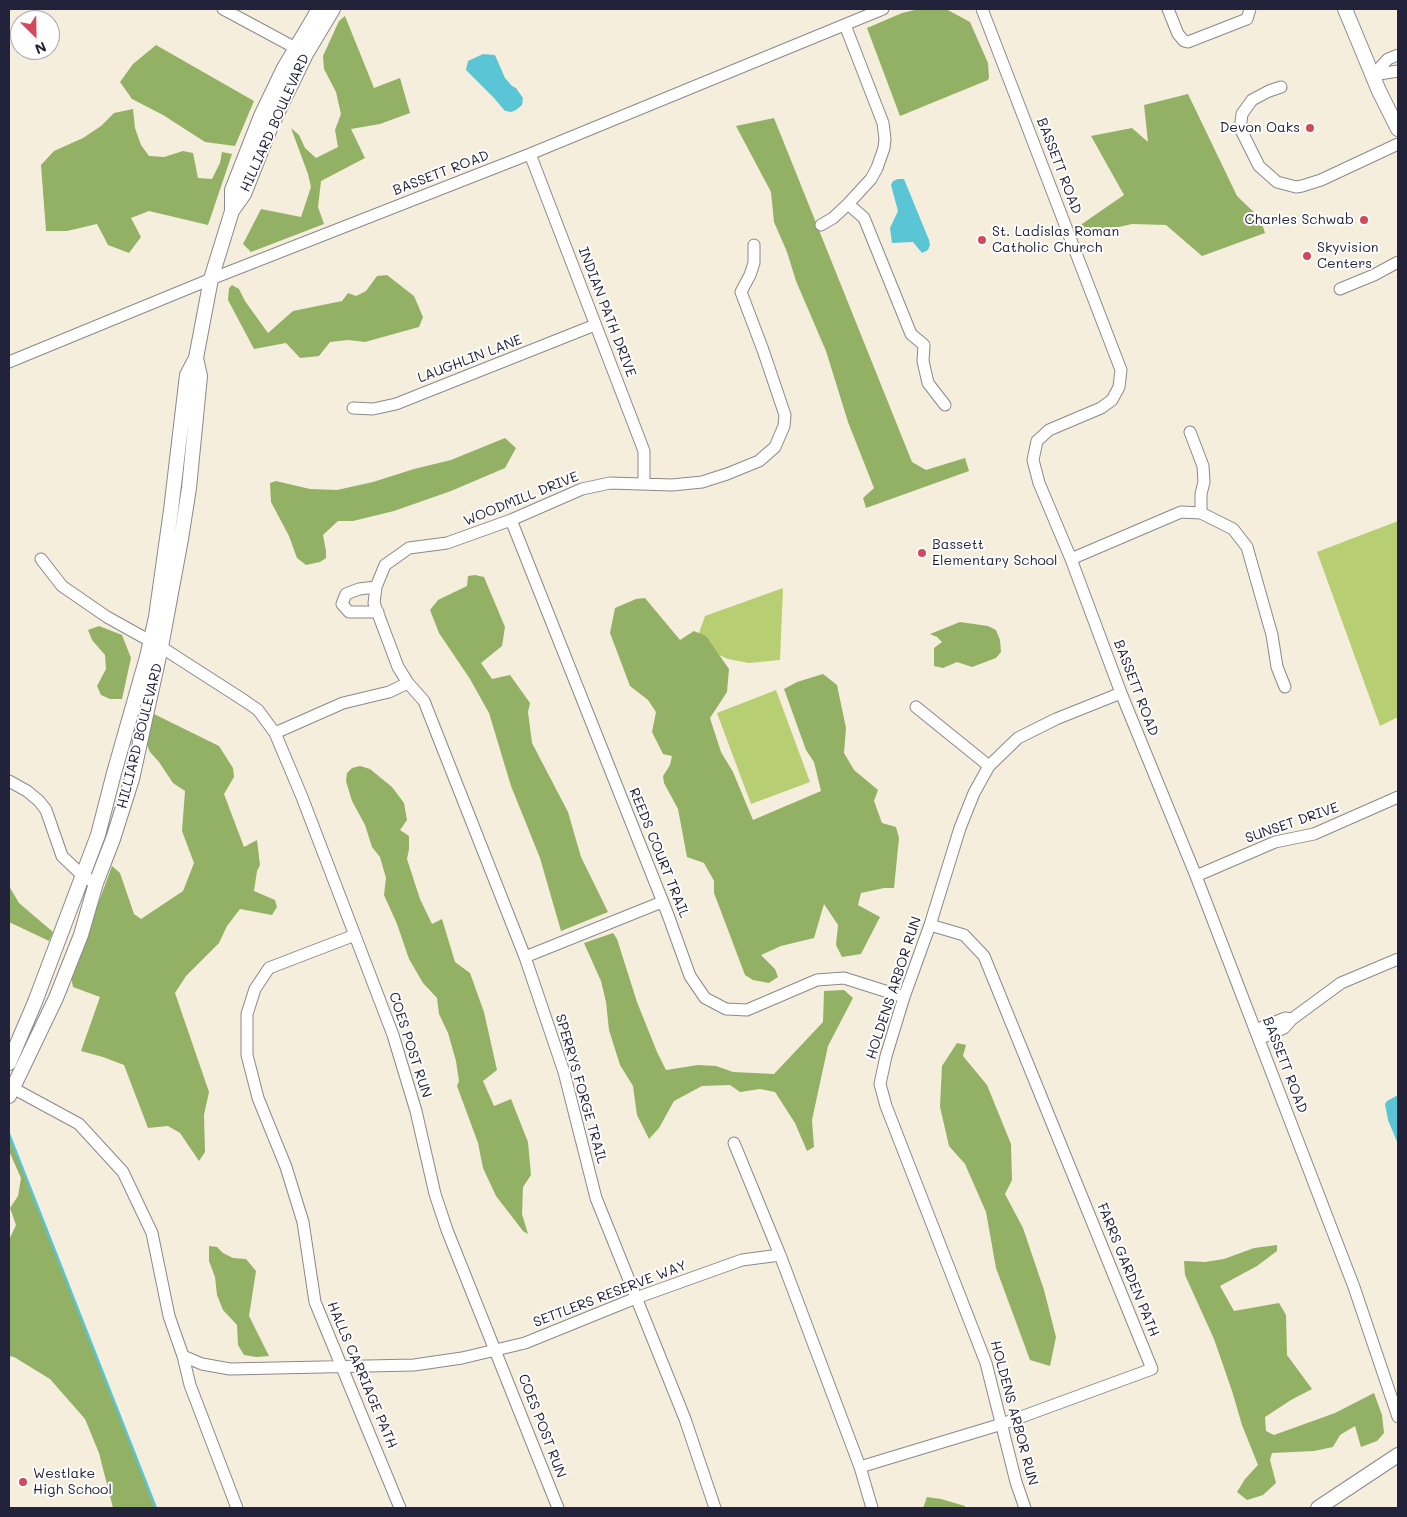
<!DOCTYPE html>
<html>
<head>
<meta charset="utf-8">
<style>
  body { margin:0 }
  #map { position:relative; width:1407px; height:1517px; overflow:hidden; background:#f6eedc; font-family:Mali,sans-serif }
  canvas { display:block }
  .frame { position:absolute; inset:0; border:10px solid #22223b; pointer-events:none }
  .north { position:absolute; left:10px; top:10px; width:50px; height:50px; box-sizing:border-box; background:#fff; border:1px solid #a7a7b1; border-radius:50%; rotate:157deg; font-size:14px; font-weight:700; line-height:20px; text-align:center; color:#22223b }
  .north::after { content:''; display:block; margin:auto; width:18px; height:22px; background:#d1495b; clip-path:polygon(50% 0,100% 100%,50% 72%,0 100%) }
</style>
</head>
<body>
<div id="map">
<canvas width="1407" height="1517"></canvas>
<div class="frame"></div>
<div class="north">N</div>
</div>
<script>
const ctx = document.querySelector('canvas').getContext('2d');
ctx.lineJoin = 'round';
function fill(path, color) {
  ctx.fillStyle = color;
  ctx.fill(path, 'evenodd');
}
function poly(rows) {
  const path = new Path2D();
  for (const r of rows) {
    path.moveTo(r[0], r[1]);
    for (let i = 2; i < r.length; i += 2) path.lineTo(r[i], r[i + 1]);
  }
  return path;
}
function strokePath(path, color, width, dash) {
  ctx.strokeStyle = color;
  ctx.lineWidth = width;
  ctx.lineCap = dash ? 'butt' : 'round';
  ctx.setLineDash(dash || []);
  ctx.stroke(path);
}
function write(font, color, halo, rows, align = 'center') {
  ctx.font = font + ' Mali,sans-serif';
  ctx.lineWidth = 4;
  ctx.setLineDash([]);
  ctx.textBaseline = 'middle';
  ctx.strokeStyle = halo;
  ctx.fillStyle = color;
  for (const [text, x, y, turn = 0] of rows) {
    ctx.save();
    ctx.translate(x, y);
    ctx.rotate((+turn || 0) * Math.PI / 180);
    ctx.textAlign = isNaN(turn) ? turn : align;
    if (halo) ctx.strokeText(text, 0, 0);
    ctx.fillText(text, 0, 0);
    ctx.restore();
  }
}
fill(poly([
  [1398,521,1398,717,1380,726,1317,552],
  [783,588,780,660,749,663,728,659,695,644,705,616],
  [776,690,810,782,751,804,717,713]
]), '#b8ce72');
fill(poly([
  [919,9,946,9,970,22,988,63,989,77,988,80,900,116,867,28,902,13],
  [345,16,374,88,400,78,410,113,380,124,351,129,365,158,321,181,318,207,324,224,251,252,243,244,261,209,301,217,311,187,308,174,291,128,299,135,305,148,316,158,338,147,335,130,341,114,336,92,324,69,323,56,339,21],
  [156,45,254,101,235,146,205,142,163,115,132,99,120,82,133,64],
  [1188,94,1237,196,1260,218,1265,233,1202,256,1166,225,1132,224,1084,235,1079,226,1124,195,1091,136,1132,128,1148,142,1144,105],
  [133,109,135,128,141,145,149,156,164,157,183,151,193,153,198,178,212,179,220,163,222,152,232,154,208,225,149,211,131,218,141,237,129,253,108,245,97,224,67,231,46,231,41,165,54,151,83,138,101,126,114,113],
  [774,118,912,462,926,470,965,458,969,471,866,508,863,498,874,488,848,422,826,351,796,281,787,252,774,222,771,192,736,126],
  [387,275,414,296,423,317,419,327,365,342,348,340,330,342,319,356,300,358,286,343,254,349,228,300,229,288,232,285,239,289,245,301,268,333,293,311,342,301,348,293,356,296,366,291,377,276],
  [505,438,516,448,505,468,451,491,394,511,353,521,338,521,323,535,326,551,326,558,320,562,306,565,297,558,289,536,271,502,270,483,276,481,310,489,337,490,373,482,414,469,451,460],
  [475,575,484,577,505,627,502,646,481,663,492,679,510,675,530,703,528,712,532,743,568,812,581,857,608,912,561,931,540,858,511,786,489,713,470,679,439,633,430,610,438,600,467,586,468,576],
  [645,598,680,640,694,631,706,636,729,669,727,692,710,718,721,752,733,772,753,820,821,791,814,762,806,750,784,689,797,682,823,674,837,685,846,728,844,753,854,770,878,790,874,801,882,823,896,827,899,838,894,888,884,888,861,893,858,905,880,917,861,954,842,957,836,945,838,925,824,904,814,938,781,946,761,955,775,969,778,977,769,983,753,980,745,975,714,893,714,881,704,863,687,857,678,809,664,783,663,776,670,765,672,756,663,754,652,732,656,712,648,700,630,686,610,633,615,608,636,599],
  [960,622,988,626,996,630,1000,640,1001,652,996,658,972,667,957,662,943,668,934,666,934,648,942,642,937,637,930,634],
  [99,626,122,635,131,658,122,699,110,699,101,695,97,686,106,669,105,655,92,640,88,630],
  [154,714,219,746,233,768,234,777,224,794,244,847,257,840,260,865,257,871,254,891,275,900,277,907,272,915,240,909,227,926,219,943,186,976,175,993,209,1092,204,1115,205,1152,199,1161,180,1133,168,1126,148,1128,124,1065,103,1057,81,1051,100,997,73,987,71,977,112,866,120,873,134,914,141,919,183,891,194,863,182,831,185,791,173,783,159,762,150,752,147,745],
  [360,766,370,769,392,787,404,803,407,820,400,830,409,836,409,849,407,859,420,899,432,924,442,919,455,962,470,973,484,1012,497,1070,483,1081,494,1106,511,1099,528,1142,531,1175,523,1187,522,1214,528,1234,523,1231,496,1196,483,1168,478,1143,457,1086,459,1081,456,1061,448,1033,439,1014,437,998,423,983,409,959,397,924,384,895,386,878,380,857,372,847,365,825,352,801,346,781,347,773,352,768],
  [9,886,19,903,53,932,49,941,9,922],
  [613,933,617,939,637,1002,657,1052,666,1070,698,1065,716,1066,733,1072,774,1074,823,1022,824,991,844,990,853,998,828,1046,812,1120,814,1147,807,1151,795,1123,775,1092,760,1089,740,1092,730,1085,702,1086,674,1101,659,1128,649,1139,637,1115,633,1086,620,1065,609,1030,606,1002,601,981,584,943],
  [957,1043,966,1045,963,1056,987,1085,1011,1144,1012,1180,1005,1194,1023,1228,1044,1290,1056,1337,1050,1366,1030,1360,996,1268,986,1212,965,1164,949,1146,940,1107,942,1066],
  [9,1134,110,1392,156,1508,113,1508,99,1453,85,1419,50,1379,14,1357,9,1356,9,1240,16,1225,10,1208,18,1196,21,1178,9,1151],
  [1277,1245,1277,1251,1257,1266,1220,1286,1234,1311,1279,1303,1286,1315,1287,1355,1312,1389,1291,1400,1265,1417,1266,1431,1274,1435,1335,1413,1374,1393,1382,1415,1384,1433,1377,1441,1361,1447,1355,1426,1340,1435,1333,1447,1314,1451,1272,1453,1270,1460,1276,1483,1263,1495,1247,1500,1237,1492,1245,1479,1258,1465,1242,1425,1232,1391,1214,1339,1185,1275,1184,1261,1205,1262,1224,1259,1254,1248],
  [209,1246,217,1247,223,1253,233,1258,246,1259,256,1271,249,1316,269,1356,256,1357,244,1355,238,1345,237,1325,223,1310,217,1295,215,1277,209,1261],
  [927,1497,941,1499,965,1506,965,1508,923,1508]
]), '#92b164');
fill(poly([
  [483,54,495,55,505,78,512,86,516,88,523,98,522,105,516,110,511,112,505,111,494,98,466,70,468,61],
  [898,179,904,179,929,240,930,245,928,250,922,253,913,242,892,243,890,228,898,211,891,185,893,181],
  [1398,1095,1398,1144,1388,1120,1385,1104,1387,1101]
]), '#5ac5d4');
strokePath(poly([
  [9,1134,156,1508]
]), '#5ac5d4', 2.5);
const minor = poly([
  [223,9,303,52],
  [982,9,1121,370,1119,387,1112,400,1101,408,1049,430,1037,441,1033,460,1039,483,1071,559,1121,693,1196,876,1354,1287,1398,1417],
  [1168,9,1178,34,1184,41,1188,42,1247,19,1250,9],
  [1373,75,1388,59,1398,55],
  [1373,75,1398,71],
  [1281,87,1269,91,1252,100,1242,114,1241,122,1241,130,1259,166,1277,182,1296,187,1302,186,1321,180,1398,144],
  [530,154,644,451,644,483],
  [848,204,864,218,911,334,924,345,923,361,928,383,945,405],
  [821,225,833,218,848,204,871,179,877,168,884,148,885,139,883,123,845,25],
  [1340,289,1374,275,1398,262],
  [9,362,211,279,530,154,883,9],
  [353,408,373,409,396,404,595,325],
  [1190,432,1203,466,1204,482,1201,494,1201,513],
  [511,520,668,915,690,976,705,998,726,1009,747,1010,817,980,844,978,904,997],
  [41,559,62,586,107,617,161,647,245,701,258,710,275,733,302,797,393,1035,416,1111,435,1194,447,1230,558,1508],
  [1071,559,1181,512,1201,513,1233,529,1247,547,1272,635,1277,667,1285,687],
  [376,587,359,589,346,594,342,604,349,612,378,612],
  [916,707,989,766],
  [275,733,343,703,389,692,408,683],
  [9,781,27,791,39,801,46,810,62,856,84,877,96,883],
  [1196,876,1275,842,1314,834,1398,797],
  [355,935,269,968,255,989,247,1014,247,1055,258,1098,286,1167,303,1222,315,1302,400,1508],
  [525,957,662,902],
  [1255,1030,1285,1018,1292,1019],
  [1259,1039,1284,1028,1292,1019,1341,983,1398,959],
  [9,1086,79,1124,123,1172,152,1233,169,1316,183,1356,190,1385,237,1508],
  [734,1143,780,1255,860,1467,872,1508],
  [183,1356,202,1364,230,1369,414,1365,462,1358,525,1343,636,1298,742,1260,780,1255],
  [860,1467,1002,1424,1152,1369,984,956,964,935,930,925],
  [715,1508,685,1419,596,1198,564,1072,525,957,424,701,408,683,398,667,374,603,376,587,385,565,409,548,447,543,511,520,582,489,610,483,672,485,702,482,727,474,759,461,775,447,784,426,785,415,763,350,741,292,750,275,754,263,754,245],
  [1025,1508,1016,1482,986,1363,886,1106,880,1084,886,1056,904,997,930,925,960,828,974,793,989,766,1018,738,1056,719,1121,693]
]);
const major = poly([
  [1345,9,1379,91,1398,129],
  [232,211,244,194,271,126,306,54,333,9],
  [9,1063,35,1002,98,835,114,773,147,657,156,617,171,510,187,375,196,358,211,279,232,211,232,190,261,116,284,68,319,9],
  [9,1096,56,998,81,935,96,883,113,839,132,779,161,647,181,539,189,488,200,376,196,358],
  [1318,1508,1398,1455]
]);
strokePath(minor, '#8c888c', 13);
strokePath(major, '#8c888c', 16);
strokePath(minor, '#fff', 11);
strokePath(major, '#fff', 14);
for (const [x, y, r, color] of [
  [1310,128,5,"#d1495b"],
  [1364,220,5,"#d1495b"],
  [982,240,5,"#d1495b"],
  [1307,256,5,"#d1495b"],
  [922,553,5,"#d1495b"],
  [23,1482,5,"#d1495b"]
]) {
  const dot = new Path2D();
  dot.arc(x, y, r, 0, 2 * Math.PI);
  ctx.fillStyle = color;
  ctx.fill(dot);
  strokePath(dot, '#fff', 2);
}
write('14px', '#22223b', '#fff', [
  ["HILLIARD BOULEVARD",275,123,-66],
  ["BASSETT ROAD",1059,166,69],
  ["BASSETT ROAD",441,173,-21],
  ["INDIAN PATH DRIVE",607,312,69],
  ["LAUGHLIN LANE",470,359,-21],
  ["WOODMILL DRIVE",521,499,-22],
  ["BASSETT ROAD",1136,688,69],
  ["HILLIARD BOULEVARD",140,736,-76],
  ["SUNSET DRIVE",1292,823,-19],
  ["REEDS COURT TRAIL",659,853,68],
  ["HOLDENS ARBOR RUN",894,988,-72],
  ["COES POST RUN",410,1045,72],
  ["BASSETT ROAD",1285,1065,69],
  ["SPERRYS FORGE TRAIL",581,1089,74],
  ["FARRS GARDEN PATH",1128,1270,68],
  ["SETTLERS RESERVE WAY",610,1294,-21],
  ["HALLS CARRIAGE PATH",362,1375,67],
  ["HOLDENS ARBOR RUN",1014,1413,75],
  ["COES POST RUN",542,1426,69]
]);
write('14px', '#22223b', '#fff', [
  ["Devon Oaks",1300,128,"right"],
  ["Charles Schwab",1354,220,"right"],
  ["St. Ladislas Roman",992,232],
  ["Catholic Church",992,248],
  ["Skyvision",1317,248],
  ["Centers",1317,264],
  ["Bassett",932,545],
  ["Elementary School",932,561],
  ["Westlake",33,1474],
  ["High School",33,1490]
], 'left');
</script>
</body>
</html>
